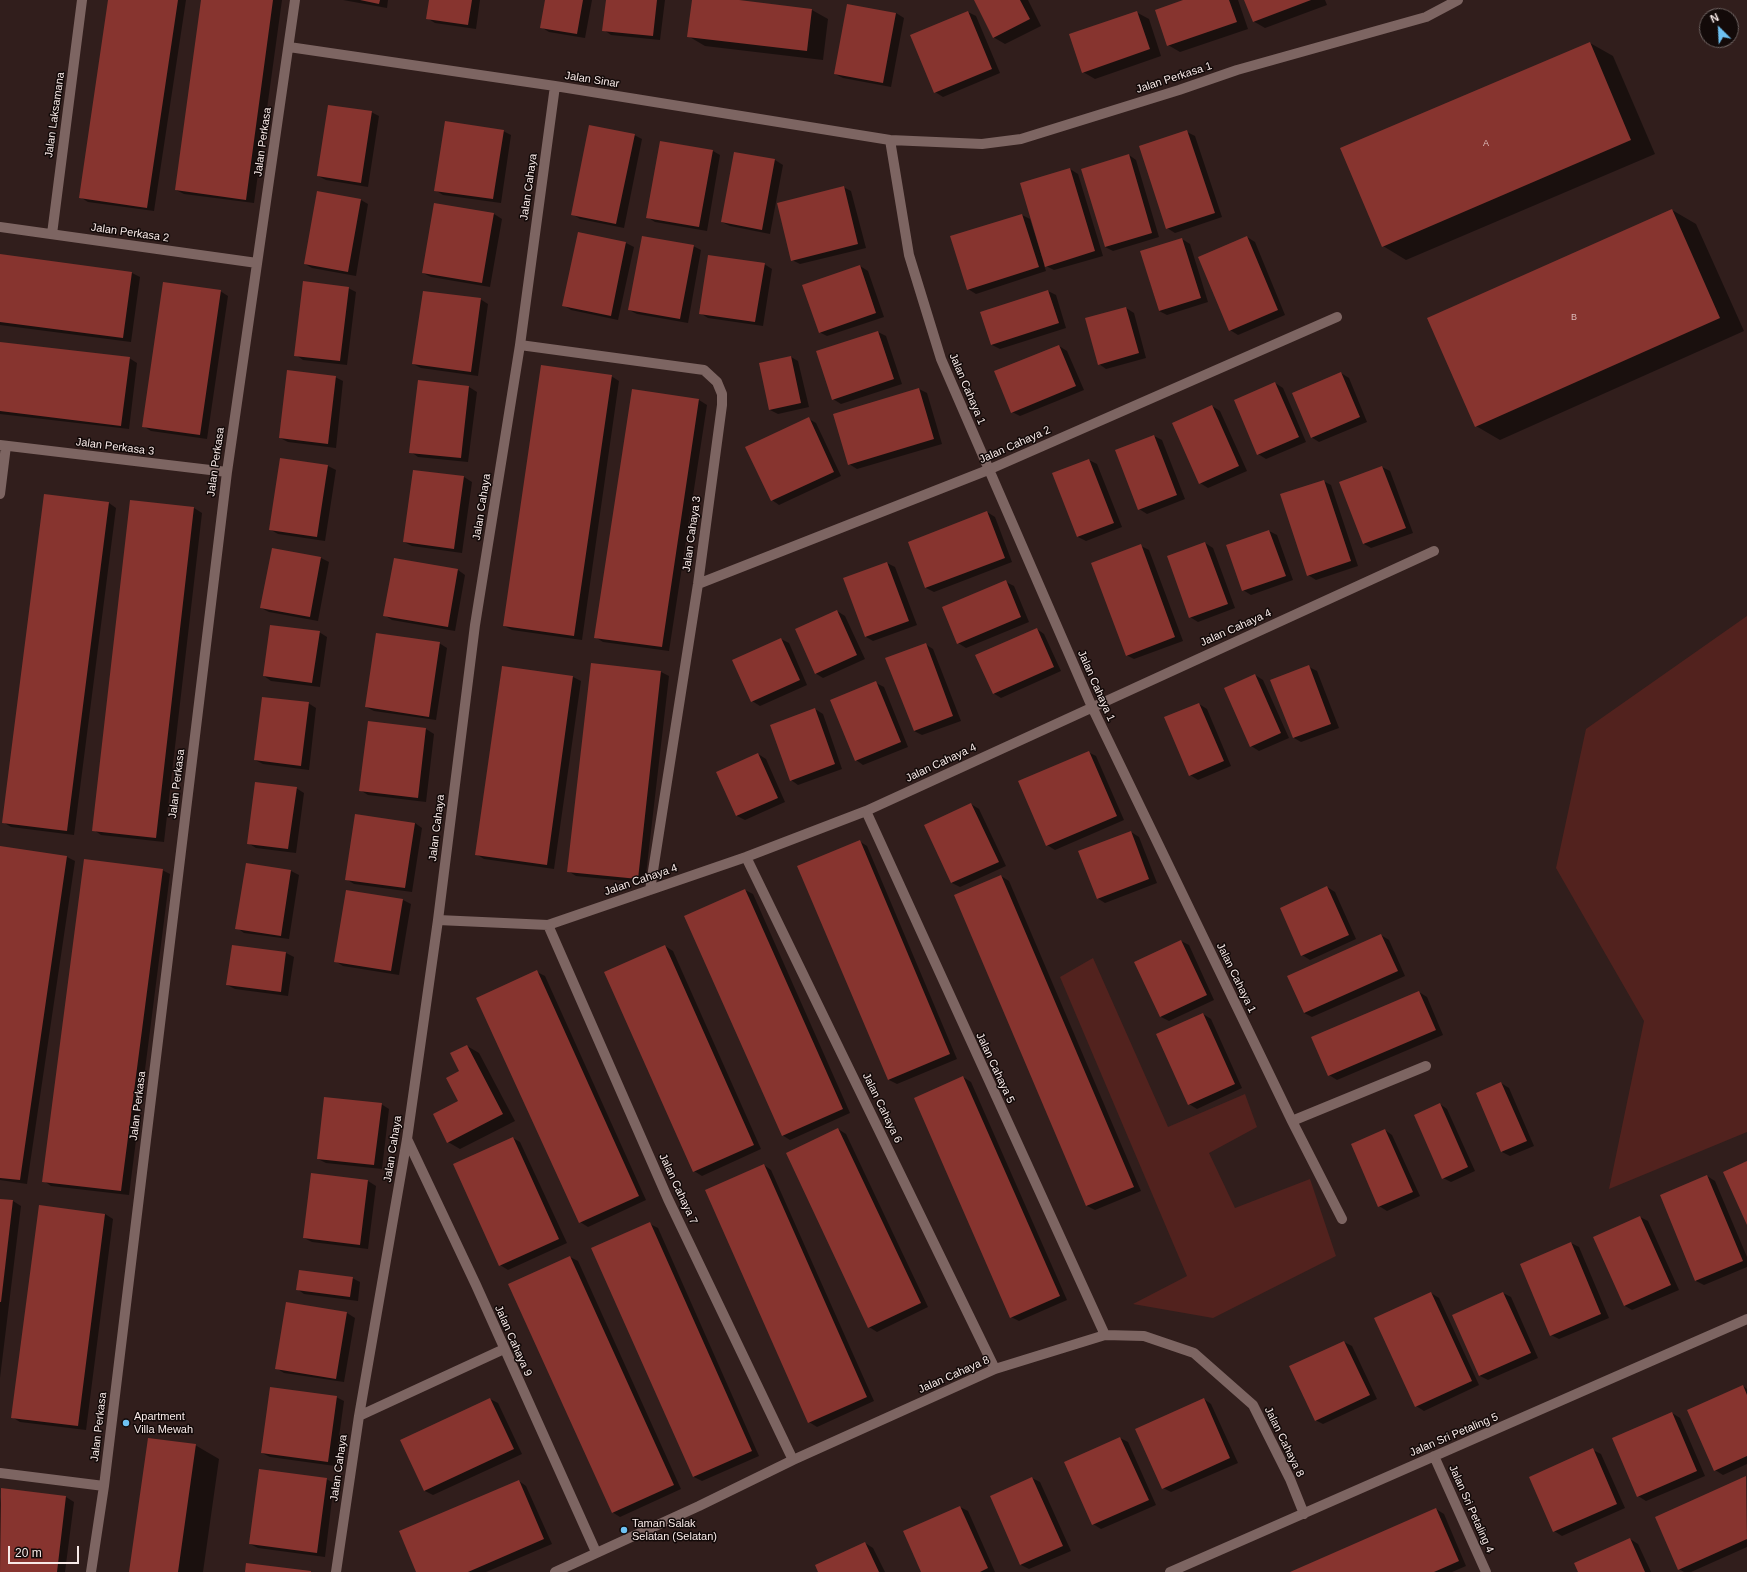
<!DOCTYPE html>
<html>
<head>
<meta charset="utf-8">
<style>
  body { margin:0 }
  #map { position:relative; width:1747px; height:1572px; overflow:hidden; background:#311e1c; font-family:Arial,sans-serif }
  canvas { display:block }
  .north { position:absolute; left:1699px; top:8px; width:40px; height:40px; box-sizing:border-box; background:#130a09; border:1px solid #6f6462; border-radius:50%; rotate:336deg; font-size:11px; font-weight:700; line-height:16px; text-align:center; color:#f8eae8 }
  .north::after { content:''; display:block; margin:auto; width:14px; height:18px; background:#6ec2f3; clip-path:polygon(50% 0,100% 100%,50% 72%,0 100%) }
  .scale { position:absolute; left:8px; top:1546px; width:71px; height:18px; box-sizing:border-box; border:2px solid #f8eae8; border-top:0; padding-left:5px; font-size:12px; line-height:14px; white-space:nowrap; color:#f8eae8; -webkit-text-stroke:3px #130a09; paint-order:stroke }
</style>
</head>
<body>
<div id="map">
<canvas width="1747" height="1572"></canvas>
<div class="north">N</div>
<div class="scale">20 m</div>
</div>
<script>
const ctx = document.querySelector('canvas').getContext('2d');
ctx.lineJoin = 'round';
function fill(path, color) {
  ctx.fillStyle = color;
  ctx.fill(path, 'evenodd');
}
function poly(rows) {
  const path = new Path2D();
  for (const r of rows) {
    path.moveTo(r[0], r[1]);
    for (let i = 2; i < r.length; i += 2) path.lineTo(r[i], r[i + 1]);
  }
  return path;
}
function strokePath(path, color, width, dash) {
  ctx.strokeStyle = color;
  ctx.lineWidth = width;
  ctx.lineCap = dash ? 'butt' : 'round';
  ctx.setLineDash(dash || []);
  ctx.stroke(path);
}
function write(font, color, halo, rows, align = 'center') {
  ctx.font = font + ' Arial,sans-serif';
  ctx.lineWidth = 3;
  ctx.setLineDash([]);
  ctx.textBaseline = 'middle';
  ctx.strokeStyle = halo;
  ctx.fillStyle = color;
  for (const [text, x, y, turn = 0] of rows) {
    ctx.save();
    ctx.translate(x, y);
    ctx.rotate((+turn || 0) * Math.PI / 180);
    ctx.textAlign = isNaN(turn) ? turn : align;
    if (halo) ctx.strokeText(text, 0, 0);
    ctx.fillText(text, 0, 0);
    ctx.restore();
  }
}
fill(poly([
  [1747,616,1747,1132,1609,1189,1644,1021,1556,868,1586,729],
  [1093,958,1168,1127,1245,1094,1257,1127,1209,1153,1235,1208,1310,1179,1336,1256,1213,1318,1133,1304,1187,1276,1060,977]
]), '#52221e');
fill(poly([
  [109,0,186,0,154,211,88,202,80,197],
  [202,0,282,0,254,203,184,194,176,190],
  [343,0,388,0,387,8],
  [430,0,480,0,476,29,435,23,427,18],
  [546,0,592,0,585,38,549,32,541,27],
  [607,0,665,0,660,40,611,35,604,30],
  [693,0,730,0,812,10,828,19,823,60,705,46,688,36],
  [975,0,1028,0,1041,26,1005,44,993,37],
  [1186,0,1238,0,1248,29,1180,52,1168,45],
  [1245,0,1325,0,1327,5,1265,28,1253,21],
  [968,12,976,16,1000,73,943,97,935,92],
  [1136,12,1149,19,1161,56,1095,79,1083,72],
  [896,13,904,18,891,87,843,78,835,74],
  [1590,43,1613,56,1655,154,1406,260,1383,246],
  [371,112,379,116,368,187,326,180,318,176],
  [503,131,511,135,501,203,443,195,435,190],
  [1187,132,1195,136,1222,217,1175,233,1167,228],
  [634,135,642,139,624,228,580,219,572,214],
  [713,151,720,155,707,231,655,222,647,217],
  [735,153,775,160,783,165,770,234,730,226,722,222],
  [1129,155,1136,160,1159,237,1113,251,1105,247],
  [1070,169,1078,174,1103,256,1054,270,1044,265,1046,271,976,294,968,289,1022,215,1030,219,1042,257,1043,257],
  [843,187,851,191,866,248,800,264,792,260],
  [361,200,368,204,356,276,312,268,305,264],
  [1672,210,1696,224,1744,331,1500,440,1476,426],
  [494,214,502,219,490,287,431,277,423,273],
  [1247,237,1255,242,1285,315,1238,335,1230,330],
  [1182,239,1190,244,1208,302,1167,315,1159,311,1141,252],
  [626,243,634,247,618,320,571,310,563,305],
  [693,246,701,250,688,323,637,314,629,310],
  [0,255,132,273,140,277,131,342,0,325],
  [764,264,772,269,763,326,708,318,700,313],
  [860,266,868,271,884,317,827,336,819,332],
  [348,288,356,292,347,365,303,360,296,355],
  [220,291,228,296,207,439,151,431,143,426],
  [1048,291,1056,295,1066,328,1000,349,992,345,982,313],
  [480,299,488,304,478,376,421,368,413,364],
  [1126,308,1134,313,1146,358,1106,369,1099,364],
  [878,332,886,336,902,384,841,404,833,399,818,352],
  [0,343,129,358,137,363,129,429,0,414],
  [1059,346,1067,351,1084,390,1020,416,1012,412],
  [791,357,798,361,809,407,778,414,770,410],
  [1341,373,1349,378,1367,422,1319,442,1311,437],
  [611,376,619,381,582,640,512,630,504,626],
  [335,377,343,381,336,448,288,442,280,438],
  [1275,383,1283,388,1306,442,1266,459,1258,454],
  [469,387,477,392,468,462,418,457,411,452],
  [919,389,927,393,942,444,857,469,849,464],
  [633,390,699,400,707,405,669,651,603,642,595,637],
  [1212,406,1220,411,1247,471,1208,488,1200,483],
  [809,419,816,423,841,476,779,505,772,500],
  [1154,436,1162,440,1185,499,1147,514,1139,509],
  [1089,460,1097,464,1122,527,1086,541,1078,537,1054,474],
  [328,466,336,470,325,541,278,534,271,530],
  [1382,467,1390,471,1413,533,1371,548,1364,544],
  [414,471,464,477,472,482,462,553,412,546,404,542],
  [1323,481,1331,485,1358,566,1316,580,1308,575],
  [131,501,194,508,202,513,164,842,101,835,94,830],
  [109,503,116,508,74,835,11,827,3,822],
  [987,512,995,517,1012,562,934,592,926,588,909,543],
  [1269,531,1277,535,1293,580,1251,595,1243,590],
  [1205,543,1213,548,1235,608,1198,622,1190,617],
  [1141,546,1149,550,1183,641,1134,659,1126,655],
  [321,558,329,562,318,621,269,612,261,608],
  [887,563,895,567,917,625,873,641,866,637],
  [458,570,465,575,455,631,392,620,384,615],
  [1006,582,1014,586,1029,622,966,648,958,643],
  [837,611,845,616,865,659,823,678,815,673],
  [1037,629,1044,634,1061,671,1001,698,993,693],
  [319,632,327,637,320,687,271,681,264,676],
  [781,639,789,643,807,685,760,706,752,701],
  [439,643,447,648,436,720,374,711,366,707],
  [925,644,933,649,961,721,922,735,914,731],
  [592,664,661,672,669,676,645,883,576,876,568,871],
  [502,667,573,677,581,681,554,869,484,859,476,854],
  [1309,667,1317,671,1339,728,1301,742,1294,738],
  [1255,675,1263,680,1289,738,1259,751,1251,746],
  [876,683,884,687,908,747,863,765,856,760],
  [308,703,316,708,309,770,263,764,255,760],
  [1199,704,1207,709,1231,766,1198,780,1190,775],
  [815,709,823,714,842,769,798,785,791,780],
  [426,729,434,734,426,802,368,795,360,790],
  [1088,752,1096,756,1124,820,1055,850,1047,845],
  [758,754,766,759,785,802,745,820,737,816,718,772],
  [296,788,304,793,296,853,256,848,248,843],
  [971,804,979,809,1006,866,960,887,952,883,925,825],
  [415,823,422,828,412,892,354,884,346,879],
  [1131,832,1139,837,1157,883,1105,903,1097,898],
  [859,841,867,846,957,1059,897,1084,889,1080,799,867],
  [0,847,67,857,75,861,27,1184,0,1180],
  [247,864,291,871,299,875,289,939,244,933,237,928],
  [162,870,170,874,129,1195,51,1186,44,1181],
  [1001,876,1009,881,1141,1191,1095,1210,1087,1206,955,896],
  [1327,887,1335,892,1356,939,1310,960,1302,955],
  [745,890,753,894,850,1113,790,1140,782,1135],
  [403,900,411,904,399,975,343,966,335,961],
  [1381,935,1389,940,1405,976,1312,1017,1304,1013],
  [1181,941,1189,945,1214,1000,1169,1021,1161,1017],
  [665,946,673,951,761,1149,702,1176,694,1171],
  [286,953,294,957,288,996,235,989,227,985],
  [537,972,545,976,646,1200,588,1227,580,1222],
  [1419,992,1427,997,1443,1035,1337,1080,1329,1075],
  [1203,1014,1211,1019,1242,1088,1197,1109,1189,1104],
  [467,1046,479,1053,515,1121,460,1149,448,1142,459,1102,460,1072],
  [963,1077,971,1082,1067,1300,1019,1321,1011,1317],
  [1501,1083,1509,1088,1534,1146,1510,1156,1502,1152],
  [381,1104,389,1109,382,1169,326,1163,318,1159],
  [1440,1104,1447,1109,1475,1171,1451,1182,1443,1178],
  [838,1129,846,1134,928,1307,877,1332,869,1327],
  [1385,1130,1392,1135,1420,1196,1387,1211,1379,1206],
  [513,1138,520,1142,567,1243,508,1270,500,1265],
  [764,1165,771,1170,874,1401,817,1427,809,1422],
  [312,1174,368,1181,376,1186,368,1249,312,1242,304,1238],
  [1707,1176,1715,1181,1747,1257,1747,1267,1704,1285,1696,1281,1661,1196],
  [0,1200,13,1201,21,1206,0,1378],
  [105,1214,113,1219,86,1430,20,1422,12,1417],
  [1640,1217,1648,1221,1679,1290,1632,1310,1625,1306],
  [650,1224,658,1228,759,1456,702,1481,694,1477,593,1249],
  [1571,1243,1579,1247,1609,1318,1559,1339,1551,1335],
  [570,1257,578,1261,681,1489,620,1517,612,1512],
  [352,1278,360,1282,358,1301,304,1294,297,1289],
  [1431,1293,1439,1298,1479,1385,1424,1411,1416,1406],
  [1503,1293,1511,1297,1538,1358,1488,1380,1480,1376,1453,1315],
  [287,1304,347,1313,355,1318,344,1382,284,1373,276,1368],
  [1344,1342,1352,1346,1377,1399,1323,1424,1315,1420],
  [1743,1386,1747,1389,1747,1464,1723,1475,1715,1470],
  [336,1397,344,1401,335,1466,270,1457,262,1453],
  [490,1399,498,1403,522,1454,433,1495,425,1491,401,1441],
  [1204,1399,1211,1404,1238,1463,1171,1492,1163,1488],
  [1672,1413,1680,1418,1705,1476,1646,1501,1638,1496],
  [1120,1438,1128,1442,1156,1505,1101,1529,1093,1524,1066,1462],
  [195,1445,219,1459,203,1572,130,1572],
  [1593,1450,1601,1454,1625,1508,1562,1536,1554,1531],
  [1746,1477,1747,1547,1691,1572,1684,1572,1679,1569],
  [1032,1478,1040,1482,1071,1551,1029,1569,1021,1565,991,1496],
  [326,1479,334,1483,325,1557,258,1548,250,1544],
  [519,1481,526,1486,552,1544,486,1572,417,1572],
  [2,1490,66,1497,74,1502,65,1572,0,1572,0,1504],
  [960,1507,968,1511,995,1572,922,1572],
  [1436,1509,1444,1514,1466,1566,1452,1572,1292,1572],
  [1630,1539,1638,1544,1651,1572,1579,1572],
  [865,1543,873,1548,885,1572,819,1572]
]), '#0007');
fill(poly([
  [108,0,178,0,147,208,79,198],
  [201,0,273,0,246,200,175,190],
  [360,0,380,0,379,4],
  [429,0,472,0,468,25,426,19],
  [545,0,583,0,577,34,540,28],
  [606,0,657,0,653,36,602,31],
  [692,0,739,0,812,9,807,51,687,37],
  [974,0,1020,0,1030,19,993,38],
  [1183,0,1229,0,1237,22,1167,46,1155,10],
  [1244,0,1311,0,1253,22],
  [847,4,896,13,883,83,834,74],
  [968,11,992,69,934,93,910,35],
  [1137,11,1150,49,1082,73,1069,34],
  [1590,42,1631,140,1382,247,1340,148],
  [328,105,372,111,361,183,317,176],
  [445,121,504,130,493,199,434,191],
  [589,125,635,134,616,224,571,215],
  [1187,130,1215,213,1166,229,1139,146],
  [660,141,713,150,699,227,646,218],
  [734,152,775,159,762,230,721,222],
  [1129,154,1152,233,1105,247,1081,169],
  [1070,168,1095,251,1045,267,1020,183],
  [844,186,858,244,791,261,777,203],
  [317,191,361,199,348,272,304,264],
  [434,203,494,213,482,283,422,273],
  [1672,209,1720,318,1475,427,1427,318],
  [1022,214,1039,267,967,290,950,236],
  [578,232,626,242,611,316,562,306],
  [642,236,694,245,680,319,628,310],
  [1247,236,1278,310,1229,331,1198,257],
  [1182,238,1201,298,1159,311,1140,251],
  [0,254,132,272,123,338,0,322],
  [708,255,765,263,755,322,699,314],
  [860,265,876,313,819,333,802,285],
  [303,281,349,287,340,361,294,356],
  [163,282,221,290,200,435,142,427],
  [1048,290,1059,323,991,345,980,312],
  [423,291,481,298,471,372,412,364],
  [1126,307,1139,353,1098,365,1085,318],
  [878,331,894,379,832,400,816,351],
  [0,342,130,357,121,426,0,411],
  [1059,345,1076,386,1011,413,994,371],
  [791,356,801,403,769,410,759,363],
  [541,365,612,375,574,636,503,626],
  [287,370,336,376,328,444,279,438],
  [1341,372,1360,417,1311,438,1292,393],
  [418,380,469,386,461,458,409,453],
  [1275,382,1299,437,1257,455,1234,400],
  [919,388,934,439,848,465,833,414],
  [632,389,699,399,662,647,594,638],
  [1212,405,1239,466,1199,484,1172,423],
  [809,417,834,472,771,501,745,447],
  [1154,435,1177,495,1138,510,1115,450],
  [280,458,328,465,317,537,269,530],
  [1089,459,1114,523,1077,537,1052,473],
  [1382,466,1406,528,1363,544,1339,482],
  [413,470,464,476,454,549,403,542],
  [1324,480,1351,561,1307,576,1280,494],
  [44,494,109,502,67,831,2,823],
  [130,500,194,507,156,838,92,831],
  [987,511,1005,558,925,588,908,542],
  [1269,530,1286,576,1242,591,1226,545],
  [1205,542,1228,604,1189,618,1167,556],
  [1141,544,1175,637,1126,656,1091,563],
  [272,548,321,557,310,617,260,608],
  [394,558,458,569,448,627,383,616],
  [887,562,909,621,865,637,843,578],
  [1006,580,1021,617,957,644,942,607],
  [837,610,857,655,815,674,795,629],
  [270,625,320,631,312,683,263,676],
  [1037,628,1054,667,993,694,975,655],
  [376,633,440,642,429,717,365,707],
  [781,638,800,680,751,702,732,660],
  [926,643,953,716,914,731,885,658],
  [591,663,661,671,638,879,567,872],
  [1309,665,1331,724,1293,738,1270,680],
  [502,666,573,676,547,865,475,855],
  [1255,674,1281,733,1250,747,1224,688],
  [876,681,901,742,855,761,830,700],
  [262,697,309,702,301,766,254,760],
  [1199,703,1224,761,1189,776,1164,717],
  [815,708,835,764,790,781,770,725],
  [368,721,426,728,418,798,359,791],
  [1089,751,1117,816,1046,846,1018,781],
  [758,753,778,798,736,816,716,772],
  [255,782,297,787,288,849,247,844],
  [971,803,999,862,951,883,924,825],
  [355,814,415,823,405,888,345,880],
  [1131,831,1149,879,1097,899,1078,851],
  [860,840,950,1054,888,1080,797,866],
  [0,846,67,856,20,1180,0,1178],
  [84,859,163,869,121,1191,42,1182],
  [246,863,291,870,281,936,235,929],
  [1001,875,1134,1187,1086,1206,954,895],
  [1327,886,1349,935,1301,956,1280,908],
  [745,889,843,1109,782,1136,684,916],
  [346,890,403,899,391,971,334,962],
  [1381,934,1398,971,1304,1013,1287,976],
  [1181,940,1207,995,1160,1017,1134,962],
  [232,945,286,952,281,992,226,985],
  [665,945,754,1145,693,1172,604,972],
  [537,970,639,1196,579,1223,476,998],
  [1419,991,1436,1030,1328,1076,1311,1037],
  [1203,1013,1235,1084,1188,1105,1156,1034],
  [467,1045,503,1114,447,1143,433,1114,458,1101,446,1078,459,1071,450,1053],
  [963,1076,1060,1296,1010,1318,914,1098],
  [1501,1082,1527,1141,1501,1152,1476,1093],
  [324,1097,382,1103,374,1165,317,1159],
  [1440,1103,1468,1167,1442,1179,1414,1115],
  [838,1128,921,1303,868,1328,786,1153],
  [1385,1129,1413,1192,1378,1207,1351,1144],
  [513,1137,559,1239,499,1266,453,1164],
  [1747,1161,1747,1225,1723,1172],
  [764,1164,867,1397,808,1423,705,1190],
  [311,1173,368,1180,360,1245,303,1238],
  [1707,1175,1743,1261,1695,1281,1660,1195],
  [0,1199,13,1200,1,1302,0,1302],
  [39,1205,105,1214,78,1426,11,1418],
  [1640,1216,1671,1285,1624,1306,1593,1237],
  [650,1222,752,1451,693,1477,591,1248],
  [1571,1242,1601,1314,1550,1336,1520,1264],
  [570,1256,674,1485,612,1513,508,1284],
  [299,1270,353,1277,350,1297,296,1290],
  [1431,1292,1472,1381,1415,1407,1374,1318],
  [1503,1292,1531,1353,1479,1376,1452,1315],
  [286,1302,347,1312,336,1379,275,1369],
  [1344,1341,1370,1395,1315,1421,1289,1366],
  [1743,1385,1747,1395,1747,1456,1714,1471,1687,1410],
  [270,1387,337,1396,328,1462,261,1453],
  [490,1398,514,1449,424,1491,400,1440],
  [1204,1398,1230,1458,1162,1489,1135,1429],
  [1672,1412,1697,1471,1637,1497,1612,1438],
  [1120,1437,1149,1500,1092,1525,1064,1462],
  [148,1438,196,1444,178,1572,129,1572],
  [1593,1448,1617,1504,1553,1532,1529,1477],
  [259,1469,327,1478,317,1553,249,1544],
  [1746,1476,1747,1539,1678,1570,1655,1517],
  [1032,1477,1063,1546,1020,1565,990,1496],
  [519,1480,544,1539,468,1572,416,1572,399,1531],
  [1,1488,66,1496,57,1572,0,1572],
  [960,1506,988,1568,980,1572,921,1572,903,1531],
  [1436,1508,1459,1561,1434,1572,1290,1572],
  [1630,1538,1645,1572,1578,1572,1574,1563],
  [865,1542,879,1572,818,1572,815,1565],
  [246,1563,311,1571,311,1572,245,1572]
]), '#87342f');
strokePath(poly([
  [289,47,555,86,890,140,982,144,1021,139,1179,90,1237,70,1426,17,1458,0],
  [890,140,909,255,941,359,1092,707,1292,1121,1342,1219],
  [0,227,257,263],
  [52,234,82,0],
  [520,345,704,370,717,382,722,394,722,405,698,584,650,890],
  [0,445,227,472],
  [0,494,6,446],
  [698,584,988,470,1337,317],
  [866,811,1105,1335],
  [746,857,995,1369],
  [438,920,548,925,746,857,866,811,1434,551],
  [548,925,668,1199,793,1460],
  [1292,1121,1426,1066],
  [407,1139,476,1285,596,1552],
  [359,1416,504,1349],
  [1434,1456,1486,1572],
  [0,1473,104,1486],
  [91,1572,104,1486,227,472,295,0],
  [336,1572,359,1416,407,1139,438,920,475,625,520,345,555,86],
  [555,1572,699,1506,793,1460,995,1369,1105,1335,1144,1336,1194,1353,1253,1405,1290,1479,1304,1514],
  [1170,1572,1747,1319]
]), '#7d6562', 10);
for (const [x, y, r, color] of [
  [126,1423,4,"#6ec2f3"],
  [624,1530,4,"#6ec2f3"]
]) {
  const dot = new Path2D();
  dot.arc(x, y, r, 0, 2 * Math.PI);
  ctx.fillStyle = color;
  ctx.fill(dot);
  strokePath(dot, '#130a09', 1.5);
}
write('9px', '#dcbcba', null, [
  ["A",1486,144],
  ["B",1574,318]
]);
write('11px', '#f8eae8', '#130a09', [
  ["Jalan Perkasa 1",1174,78,-18],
  ["Jalan Sinar",592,80,9],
  ["Jalan Laksamana",55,115,-82],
  ["Jalan Perkasa",263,142,-82],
  ["Jalan Cahaya",529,187,-82],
  ["Jalan Perkasa 2",130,233,8],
  ["Jalan Cahaya 1",967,389,67],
  ["Jalan Cahaya 2",1015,445,-24],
  ["Jalan Perkasa 3",115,447,7],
  ["Jalan Perkasa",216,462,-82],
  ["Jalan Cahaya",482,507,-81],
  ["Jalan Cahaya 3",692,534,-82],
  ["Jalan Cahaya 4",1236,628,-24],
  ["Jalan Cahaya 1",1096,686,66],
  ["Jalan Cahaya 4",941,763,-25],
  ["Jalan Perkasa",177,784,-83],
  ["Jalan Cahaya",437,828,-83],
  ["Jalan Cahaya 4",641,880,-19],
  ["Jalan Cahaya 1",1236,978,64],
  ["Jalan Cahaya 5",995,1068,65],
  ["Jalan Perkasa",138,1106,-83],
  ["Jalan Cahaya 6",882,1108,64],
  ["Jalan Cahaya",393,1149,-81],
  ["Jalan Cahaya 7",678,1189,65],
  ["Jalan Cahaya 9",513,1341,66],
  ["Jalan Cahaya 8",954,1375,-24],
  ["Jalan Perkasa",99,1427,-83],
  ["Jalan Sri Petaling 5",1454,1435,-23],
  ["Jalan Cahaya 8",1284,1442,64],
  ["Jalan Cahaya",339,1468,-82],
  ["Jalan Sri Petaling 4",1471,1509,66]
]);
write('11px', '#f8eae8', '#130a09', [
  ["Apartment",134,1417],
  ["Villa Mewah",134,1430],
  ["Taman Salak",632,1524],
  ["Selatan (Selatan)",632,1537]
], 'left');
</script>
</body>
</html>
